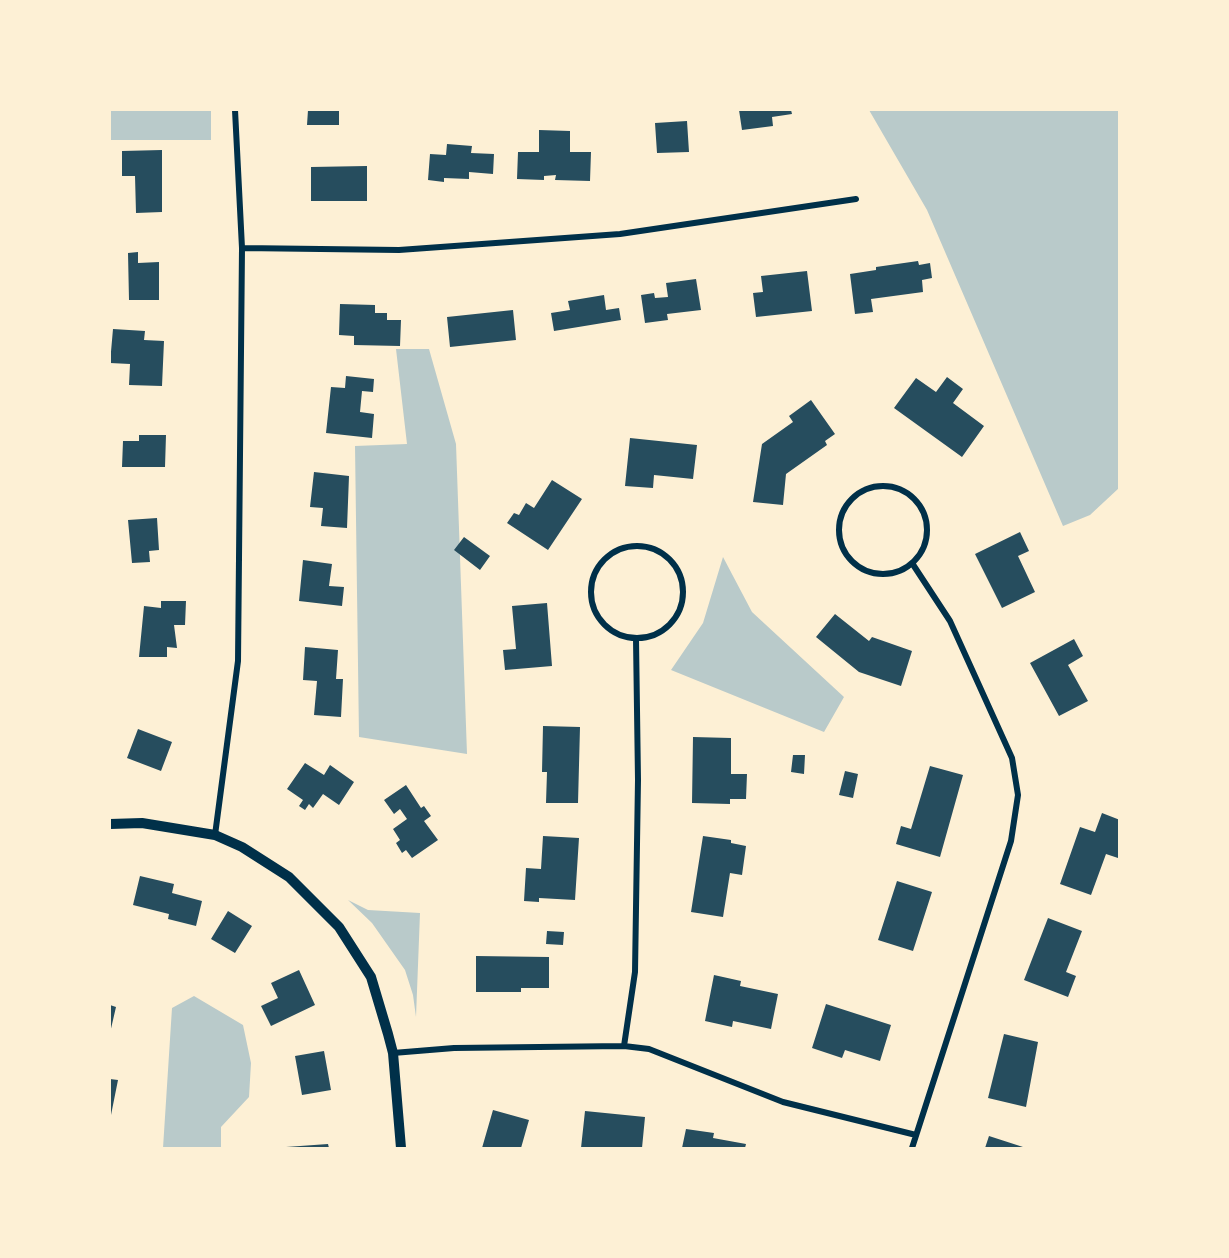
<!DOCTYPE html>
<html>
<head>
<meta charset="utf-8">
<style>
  body { margin:0 }
  #map { position:relative; width:1229px; height:1258px; overflow:hidden; background:#fdf0d5; font-family:"PT Sans",sans-serif }
  canvas { display:block }
  .frame { position:absolute; inset:0; border:111px solid #fdf0d5; pointer-events:none }
</style>
</head>
<body>
<div id="map">
<canvas width="1229" height="1258"></canvas>
<div class="frame"></div>
</div>
<script>
const ctx = document.querySelector('canvas').getContext('2d');
ctx.lineJoin = 'round';
function fill(path, color) {
  ctx.fillStyle = color;
  ctx.fill(path, 'evenodd');
}
function poly(rows) {
  const path = new Path2D();
  for (const r of rows) {
    if (r.length === 3) {
      path.moveTo(r[0] + r[2], r[1]);
      path.arc(r[0], r[1], r[2], 0, 2 * Math.PI);
      continue;
    }
    path.moveTo(r[0], r[1]);
    for (let i = 2; i < r.length; i += 2) path.lineTo(r[i], r[i + 1]);
  }
  return path;
}
function strokePath(path, color, width, dash) {
  ctx.strokeStyle = color;
  ctx.lineWidth = width;
  ctx.lineCap = dash ? 'butt' : 'round';
  ctx.setLineDash(dash || []);
  ctx.stroke(path);
}
fill(poly([
  [110,110,211,110,211,140,110,140],
  [869,110,1119,110,1119,488,1090,515,1063,526,927,210],
  [396,349,429,349,456,444,467,754,359,737,355,446,407,444],
  [723,557,752,612,844,697,824,732,671,670,703,623],
  [348,900,368,910,420,913,416,1017,413,995,405,970,372,923],
  [194,996,243,1025,251,1063,249,1097,221,1127,221,1148,163,1148,172,1008]
]), '#b9caca');
fill(poly([
  [308,110,339,110,339,125,307,125],
  [739,110,791,110,792,114,772,117,773,126,742,130],
  [687,121,689,152,657,153,655,123],
  [539,130,570,131,570,152,591,152,590,181,555,180,556,175,544,176,544,180,517,179,518,152,539,152],
  [447,144,472,146,471,153,494,154,493,174,469,172,469,179,444,178,444,182,428,180,430,154,446,155],
  [162,150,162,212,136,213,135,176,122,176,122,151],
  [367,166,367,201,311,201,311,167],
  [138,252,138,263,159,262,159,300,129,300,128,253],
  [918,261,919,265,930,263,932,278,922,280,923,292,871,299,873,312,855,314,850,274,876,270,876,267],
  [807,271,812,311,756,317,753,293,763,292,761,276],
  [696,279,701,310,667,314,668,320,645,323,641,295,654,293,655,298,668,297,666,283],
  [604,295,606,310,619,308,621,320,554,331,551,313,570,310,568,301],
  [340,304,375,305,375,313,387,313,387,320,401,320,400,346,354,345,354,336,339,335],
  [513,310,516,340,450,347,447,317],
  [113,329,145,331,144,340,164,341,162,386,129,385,130,364,110,363],
  [346,376,374,379,373,392,362,391,360,412,374,414,372,438,326,433,331,387,345,388],
  [947,377,963,389,953,403,984,426,962,457,894,408,916,378,936,392],
  [811,400,835,434,825,441,827,445,786,474,783,505,753,502,762,444,793,422,789,416],
  [139,435,166,435,165,467,122,467,123,441,139,441],
  [630,438,697,445,693,479,654,475,653,488,625,486],
  [314,472,349,476,347,528,321,526,323,508,310,507],
  [552,480,582,499,548,550,507,523,514,513,519,515,526,503,534,508],
  [157,518,159,550,149,551,150,562,132,563,128,520],
  [1020,532,1029,551,1018,556,1035,592,1002,608,975,554],
  [464,537,490,556,480,570,454,550],
  [303,560,332,564,329,586,344,587,342,606,299,601],
  [161,601,186,601,185,625,174,625,177,648,167,647,167,657,139,657,144,606,161,608],
  [547,603,552,666,505,670,503,650,516,649,512,606],
  [835,614,869,641,872,637,912,651,901,686,859,672,816,637],
  [1074,639,1083,656,1068,665,1088,701,1059,716,1030,663],
  [305,647,338,650,336,679,343,679,341,717,314,715,317,681,303,680],
  [543,726,580,727,578,803,546,803,547,772,542,772],
  [138,729,172,742,161,771,127,758],
  [693,737,731,738,731,774,747,774,746,799,730,799,730,804,692,803],
  [793,755,805,755,804,774,791,772],
  [305,763,324,775,330,765,354,782,339,805,323,794,313,808,309,804,305,810,299,806,303,800,287,789],
  [930,766,963,775,940,857,896,844,901,826,911,829],
  [845,771,858,774,853,798,839,795],
  [406,785,421,808,424,806,431,816,424,821,438,840,412,858,406,850,402,853,396,843,400,840,393,829,407,819,400,809,394,814,384,800],
  [1102,813,1120,820,1120,855,1118,858,1106,854,1091,895,1060,884,1080,827,1095,832],
  [543,836,579,838,575,900,539,898,539,902,524,901,526,868,541,869],
  [703,836,731,840,731,843,746,846,742,875,730,873,723,917,691,912],
  [140,876,174,884,172,893,202,901,196,926,168,919,169,914,133,905],
  [897,881,932,892,913,951,878,940],
  [228,911,252,926,235,953,211,939],
  [1048,918,1082,931,1066,972,1076,976,1068,997,1024,980],
  [547,931,564,932,563,945,546,944],
  [476,956,549,957,549,988,521,988,521,992,476,992],
  [299,970,315,1005,271,1026,261,1006,278,998,271,983],
  [714,975,741,981,740,986,778,994,771,1029,733,1021,732,1027,705,1021],
  [826,1004,891,1025,880,1061,845,1050,842,1058,812,1048],
  [110,1005,116,1007,110,1033],
  [1004,1034,1038,1042,1026,1107,988,1098],
  [324,1051,331,1090,302,1095,295,1056],
  [110,1079,118,1080,111,1115,110,1115],
  [493,1110,529,1120,521,1148,482,1148],
  [585,1111,645,1117,642,1148,581,1148],
  [686,1129,714,1133,713,1138,746,1144,745,1148,682,1148],
  [989,1136,1023,1147,1022,1148,985,1148],
  [328,1144,329,1148,287,1148,286,1147]
]), '#264d5e');
strokePath(poly([
  [242,248,399,250,620,234,856,199],
  [883,530,44],
  [637,592,46],
  [215,835,238,661,242,248,235,110],
  [624,1046,635,972,638,780,636,639],
  [393,1053,454,1048,624,1046,649,1049,783,1102,916,1135],
  [912,1148,1011,841,1018,795,1012,758,950,621,912,563]
]), '#003049', 6);
strokePath(poly([
  [110,824,142,823,215,835,242,847,289,877,339,927,371,977,388,1034,393,1053,401,1148]
]), '#003049', 10);
</script>
</body>
</html>
